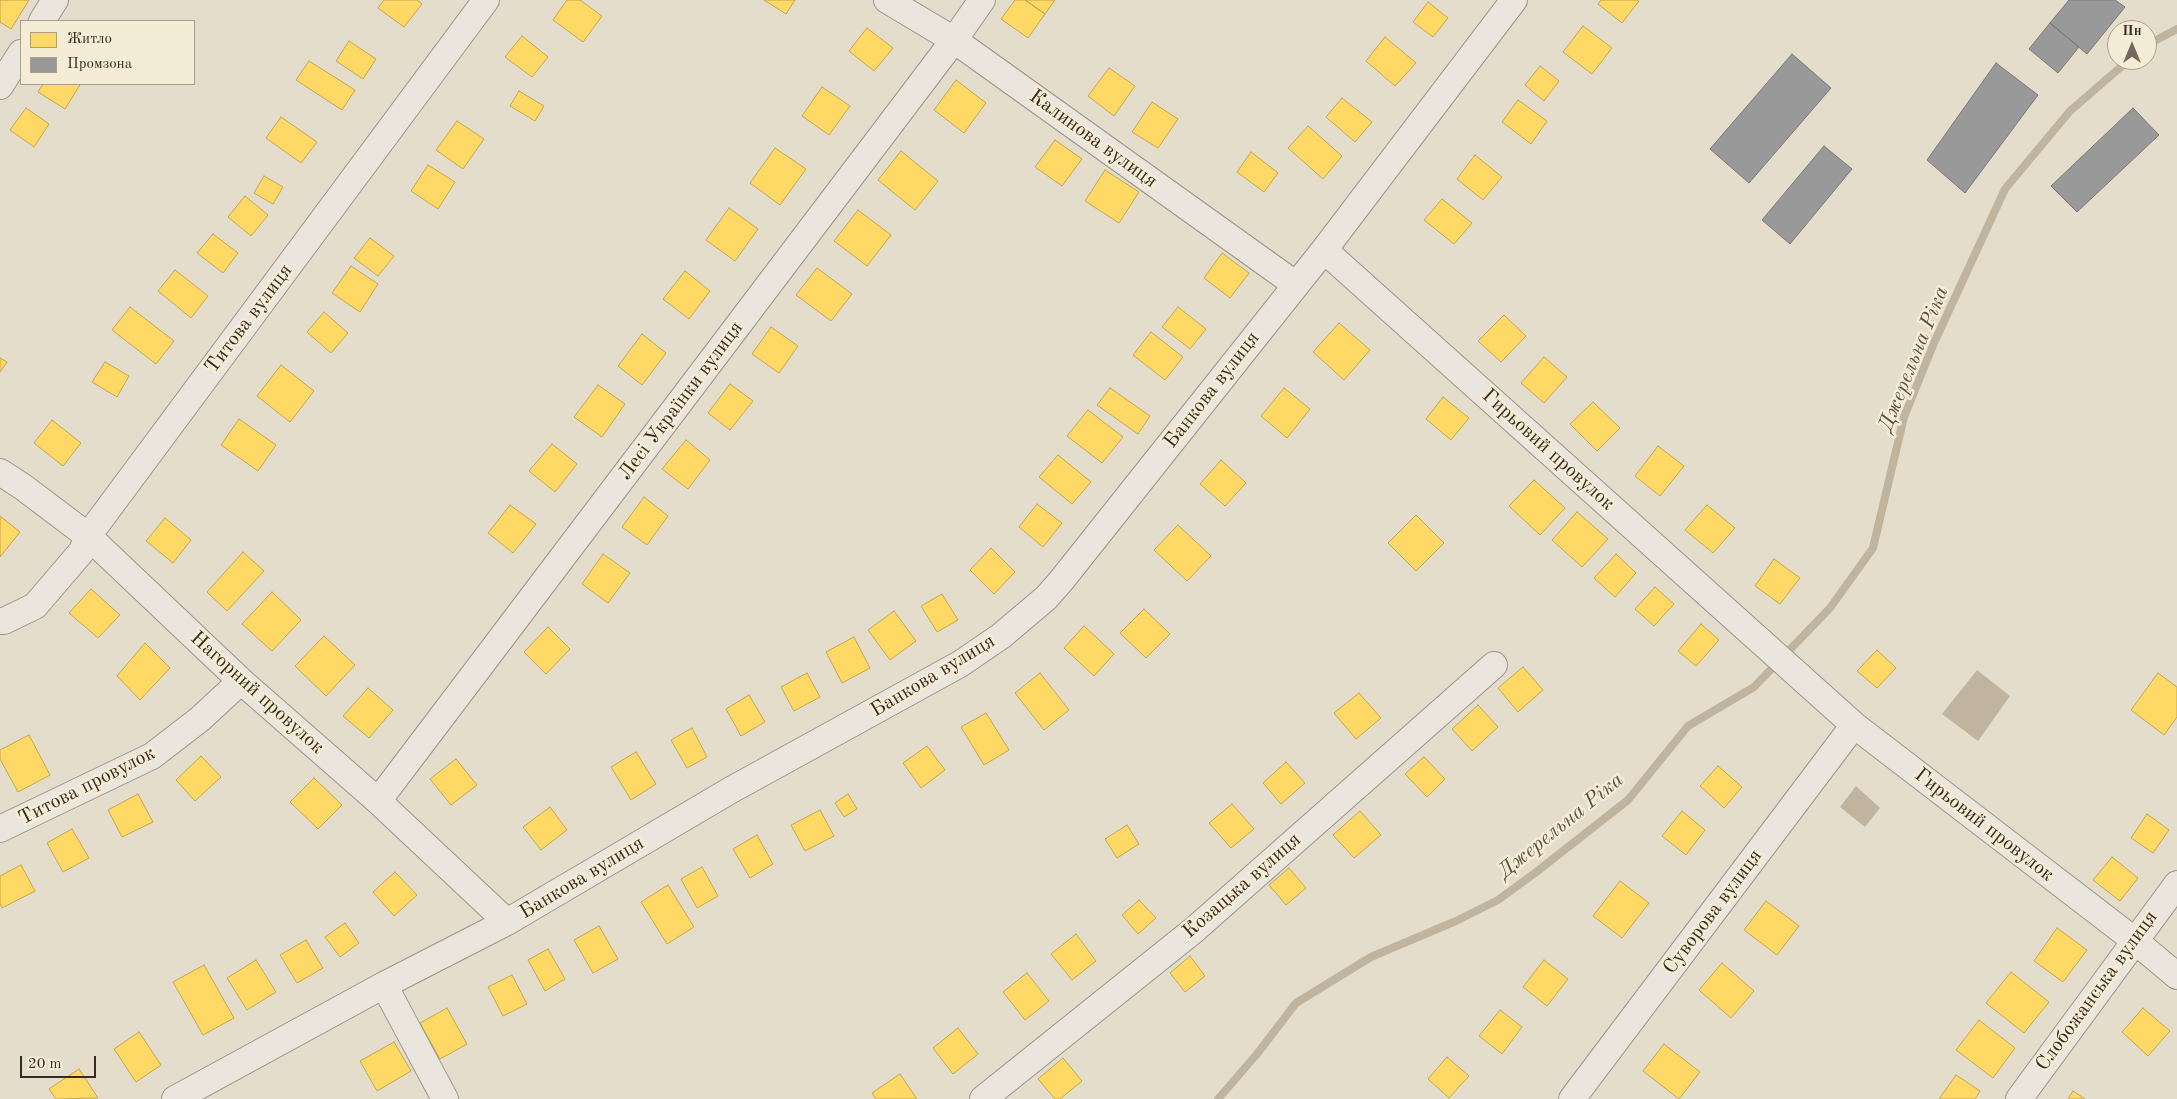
<!DOCTYPE html>
<html>
<head>
<meta charset="utf-8">
<style>
  body { margin:0 }
  #map { position:relative; width:2177px; height:1099px; overflow:hidden; background:#e5ddcb; font-family:"Old Standard TT",serif }
  canvas { display:block }
  .legend { position:absolute; left:20px; top:20px; width:175px; height:65px; box-sizing:border-box; background:#f5ecd6; border:1px solid #aa9e8e; margin:0; padding:6px 9px; list-style:none; font-size:15px; color:#3a2921 }
  .legend li { display:flex; align-items:center; gap:10px; height:25px }
  .legend b { width:25px; border:1px solid #aa9e8e }
  .north { position:absolute; left:2107px; top:20px; width:50px; height:50px; box-sizing:border-box; background:#f5ecd6; border:1px solid #aa9e8e; border-radius:50%; rotate:0deg; font-size:14px; font-weight:700; line-height:20px; text-align:center; color:#3a2921 }
  .north::after { content:''; display:block; margin:auto; width:18px; height:22px; background:#76685c; clip-path:polygon(50% 0,100% 100%,50% 72%,0 100%) }
  .scale { position:absolute; left:20px; top:1056px; width:76px; height:22px; box-sizing:border-box; border:2px solid #3a2921; border-top:0; padding-left:6px; font-size:15px; line-height:18px; white-space:nowrap; color:#3a2921; -webkit-text-stroke:4px #f5ecd6; paint-order:stroke }
</style>
</head>
<body>
<div id="map">
<canvas width="2177" height="1099"></canvas>
<ul class="legend">
<li><b style="height:14px;background:#ffd966"></b>Житло</li>
<li><b style="height:14px;background:#999"></b>Промзона</li>
</ul>
<div class="north">Пн</div>
<div class="scale">20 m</div>
</div>
<script>
const ctx = document.querySelector('canvas').getContext('2d');
ctx.lineJoin = 'round';
function fill(path, color) {
  ctx.fillStyle = color;
  ctx.fill(path, 'evenodd');
}
function poly(rows) {
  const path = new Path2D();
  for (const r of rows) {
    path.moveTo(r[0], r[1]);
    for (let i = 2; i < r.length; i += 2) path.lineTo(r[i], r[i + 1]);
  }
  return path;
}
function strokePath(path, color, width, dash) {
  ctx.strokeStyle = color;
  ctx.lineWidth = width;
  ctx.lineCap = dash ? 'butt' : 'round';
  ctx.setLineDash(dash || []);
  ctx.stroke(path);
}
function write(font, color, halo, rows, align = 'center') {
  ctx.font = font + ' "Old Standard TT",serif';
  ctx.lineWidth = 5;
  ctx.setLineDash([]);
  ctx.textBaseline = 'middle';
  ctx.strokeStyle = halo;
  ctx.fillStyle = color;
  for (const [text, x, y, turn = 0] of rows) {
    ctx.save();
    ctx.translate(x, y);
    ctx.rotate((+turn || 0) * Math.PI / 180);
    ctx.textAlign = isNaN(turn) ? turn : align;
    if (halo) ctx.strokeText(text, 0, 0);
    ctx.fillText(text, 0, 0);
    ctx.restore();
  }
}
fill(poly([
  [1977,670,2010,696,1978,741,1942,714],
  [1856,786,1880,808,1865,827,1840,807]
]), '#c1b49e');
const homes = poly([
  [0,0,29,0,11,29,0,22,0,0],
  [384,0,417,0,422,4,404,27,378,8,384,0],
  [567,0,580,0,602,16,583,42,553,20,567,0],
  [764,0,795,0,786,14,764,0],
  [1015,0,1025,0,1045,14,1028,38,1001,19,1015,0],
  [1025,0,1055,0,1045,14,1025,0],
  [1601,0,1637,0,1639,1,1622,23,1598,4,1601,0],
  [1428,2,1448,18,1433,37,1413,22,1428,2],
  [1583,26,1612,48,1592,74,1563,52,1583,26],
  [867,28,893,48,874,71,849,51,867,28],
  [522,36,548,57,532,77,505,57,522,36],
  [1385,37,1416,63,1395,86,1366,61,1385,37],
  [349,41,376,59,363,79,336,61,349,41],
  [309,61,355,90,342,110,296,80,309,61],
  [1540,66,1559,81,1544,101,1525,85,1540,66],
  [1109,68,1135,86,1114,116,1088,96,1109,68],
  [956,80,986,103,964,133,934,110,956,80],
  [43,84,77,84,80,85,65,109,38,92,43,84],
  [822,87,850,106,829,135,802,116,822,87],
  [519,91,544,106,535,121,510,106,519,91],
  [1342,98,1372,122,1355,142,1326,117,1342,98],
  [1518,100,1547,121,1531,144,1502,122,1518,100],
  [1152,102,1178,119,1158,148,1132,132,1152,102],
  [26,108,49,124,34,147,10,130,26,108],
  [281,117,317,142,301,163,266,138,281,117],
  [457,121,484,139,463,169,436,150,457,121],
  [1308,126,1342,156,1323,179,1288,148,1308,126],
  [1055,140,1082,159,1062,186,1035,167,1055,140],
  [775,148,806,169,780,205,750,183,775,148],
  [901,151,938,181,915,210,878,180,901,151],
  [1251,152,1278,173,1264,192,1237,172,1251,152],
  [1475,155,1502,177,1483,200,1457,179,1475,155],
  [428,165,455,182,438,209,411,191,428,165],
  [1105,170,1139,192,1119,223,1085,201,1105,170],
  [264,176,283,187,273,204,254,193,264,176],
  [245,196,268,215,251,236,228,217,245,196],
  [1442,199,1472,223,1454,244,1424,220,1442,199],
  [729,208,758,229,735,261,706,240,729,208],
  [858,210,891,235,867,266,834,241,858,210],
  [213,234,238,253,223,273,197,253,213,234],
  [370,238,394,256,378,276,354,258,370,238],
  [1222,253,1249,273,1230,298,1204,278,1222,253],
  [351,266,378,284,360,312,332,293,351,266],
  [817,268,852,294,831,321,796,295,817,268],
  [175,270,208,296,191,318,158,291,175,270],
  [685,271,710,291,689,319,663,299,685,271],
  [130,307,174,341,156,364,112,330,130,307],
  [1178,307,1206,329,1190,349,1162,327,1178,307],
  [324,312,348,333,331,353,307,332,324,312],
  [1504,315,1526,336,1501,362,1478,341,1504,315],
  [1339,323,1370,350,1344,380,1313,352,1339,323],
  [771,327,798,346,779,373,752,354,771,327],
  [1151,332,1183,357,1165,380,1133,355,1151,332],
  [642,334,666,353,642,385,618,366,642,334],
  [1544,357,1567,377,1544,403,1521,383,1544,357],
  [0,358,7,362,0,372,0,358],
  [105,362,129,376,117,397,92,382,105,362],
  [281,365,314,391,290,422,257,396,281,365],
  [730,384,753,401,730,430,708,413,730,384],
  [598,385,625,404,602,437,574,417,598,385],
  [1110,388,1150,416,1138,434,1097,405,1110,388],
  [1284,388,1310,409,1287,438,1261,416,1284,388],
  [1443,397,1469,418,1451,440,1426,419,1443,397],
  [1593,402,1620,428,1597,451,1570,424,1593,402],
  [1088,410,1123,437,1102,463,1067,436,1088,410],
  [239,419,276,445,258,471,221,445,239,419],
  [52,420,81,443,63,466,34,443,52,420],
  [686,440,710,460,688,489,662,469,686,440],
  [552,444,577,464,555,492,529,471,552,444],
  [1658,446,1684,466,1660,496,1635,476,1658,446],
  [1058,455,1091,482,1072,504,1039,477,1058,455],
  [1221,460,1246,483,1225,506,1200,484,1221,460],
  [1534,480,1565,508,1540,535,1509,506,1534,480],
  [644,497,668,516,647,545,622,527,644,497],
  [1037,504,1062,523,1043,547,1019,527,1037,504],
  [510,505,536,524,513,553,488,533,510,505],
  [1707,505,1735,528,1713,553,1685,530,1707,505],
  [1577,512,1608,539,1582,567,1552,540,1577,512],
  [1416,515,1444,543,1416,571,1388,543,1416,515],
  [0,516,20,532,0,557,0,516],
  [165,518,191,540,173,563,146,541,165,518],
  [1178,525,1211,556,1187,581,1154,550,1178,525],
  [991,548,1015,572,994,594,970,570,991,548],
  [243,552,264,571,227,611,207,592,243,552],
  [603,554,630,573,608,603,582,584,603,554],
  [1616,554,1636,573,1615,597,1594,578,1616,554],
  [1774,559,1800,578,1780,604,1755,586,1774,559],
  [1655,587,1674,604,1654,626,1635,609,1655,587],
  [91,589,120,615,98,638,69,613,91,589],
  [272,592,301,620,272,651,242,624,272,592],
  [942,594,958,620,937,632,921,606,942,594],
  [1144,609,1170,634,1146,658,1120,633,1144,609],
  [894,611,916,641,890,660,868,630,894,611],
  [1701,624,1719,640,1696,666,1678,651,1701,624],
  [1084,626,1114,654,1094,676,1064,648,1084,626],
  [548,627,570,649,546,674,524,652,548,627],
  [324,636,355,665,326,696,295,666,324,636],
  [854,637,870,668,842,683,826,652,854,637],
  [145,643,170,668,140,700,117,676,145,643],
  [1877,650,1896,668,1877,688,1857,671,1877,650],
  [1523,667,1543,690,1518,712,1498,688,1523,667],
  [807,673,820,697,794,711,781,687,807,673],
  [1040,673,1069,710,1044,730,1015,693,1040,673],
  [2158,673,2177,687,2177,717,2164,735,2131,710,2158,673],
  [368,688,393,710,369,738,343,716,368,688],
  [1359,693,1381,718,1356,739,1334,713,1359,693],
  [749,695,765,722,741,736,726,709,749,695],
  [1478,705,1498,727,1472,751,1452,729,1478,705],
  [986,713,1009,750,984,765,961,727,986,713],
  [692,728,707,757,687,768,671,740,692,728],
  [29,735,50,775,18,792,0,759,0,750,29,735],
  [927,746,945,770,921,788,903,763,927,746],
  [636,752,656,784,631,800,611,767,636,752],
  [201,756,221,777,195,801,176,780,201,756],
  [1424,757,1445,779,1427,797,1405,774,1424,757],
  [456,759,477,785,451,805,430,779,456,759],
  [1286,762,1305,783,1281,804,1263,783,1286,762],
  [1718,766,1742,787,1724,808,1700,786,1718,766],
  [314,778,342,805,318,829,290,802,314,778],
  [138,794,153,822,122,837,108,810,138,794],
  [848,794,857,809,844,817,835,803,848,794],
  [1232,804,1254,829,1231,848,1209,823,1232,804],
  [550,807,567,830,541,850,523,827,550,807],
  [820,810,834,836,805,851,791,825,820,810],
  [1360,811,1381,835,1354,858,1333,835,1360,811],
  [1682,811,1705,830,1686,855,1662,836,1682,811],
  [2147,814,2169,830,2153,853,2131,838,2147,814],
  [1127,825,1139,844,1117,858,1105,839,1127,825],
  [72,829,89,858,63,872,47,843,72,829],
  [757,835,773,864,750,878,733,849,757,835],
  [2112,857,2138,878,2120,901,2093,880,2112,857],
  [21,865,35,891,2,908,0,903,0,876,21,865],
  [702,867,718,896,697,908,681,879,702,867],
  [1289,868,1306,888,1286,905,1269,885,1289,868],
  [395,872,417,895,394,916,373,892,395,872],
  [1620,881,1649,903,1622,938,1593,916,1620,881],
  [668,885,694,927,667,944,641,902,668,885],
  [1139,900,1156,918,1138,934,1122,915,1139,900],
  [1766,901,1799,926,1777,955,1744,930,1766,901],
  [345,923,359,943,340,957,325,937,345,923],
  [599,926,618,959,593,973,574,940,599,926],
  [2057,928,2087,950,2063,982,2034,961,2057,928],
  [1076,934,1096,961,1072,980,1051,954,1076,934],
  [306,940,323,968,297,983,280,955,306,940],
  [548,949,565,979,545,991,528,960,548,949],
  [1190,956,1205,976,1185,992,1170,973,1190,956],
  [256,960,276,992,247,1010,227,978,256,960],
  [1544,960,1568,979,1547,1006,1523,987,1544,960],
  [1722,963,1754,991,1731,1018,1699,990,1722,963],
  [204,965,234,1018,203,1035,173,982,204,965],
  [2011,972,2049,1002,2024,1033,1986,1003,2011,972],
  [1027,973,1049,1001,1025,1020,1003,992,1027,973],
  [512,975,527,1004,503,1016,488,987,512,975],
  [447,1008,467,1044,440,1059,420,1023,447,1008],
  [2143,1008,2170,1031,2148,1056,2122,1032,2143,1008],
  [1500,1010,1522,1027,1502,1054,1479,1036,1500,1010],
  [1979,1020,2015,1048,1993,1078,1956,1050,1979,1020],
  [958,1028,978,1054,953,1074,933,1048,958,1028],
  [139,1032,161,1065,136,1082,114,1049,139,1032],
  [394,1042,411,1071,377,1091,360,1061,394,1042],
  [1664,1044,1700,1072,1679,1099,1643,1071,1664,1044],
  [1447,1057,1469,1076,1449,1098,1428,1079,1447,1057],
  [1063,1058,1082,1081,1060,1099,1055,1099,1038,1079,1063,1058],
  [79,1069,98,1098,56,1099,49,1089,79,1069],
  [900,1074,917,1099,876,1099,872,1093,900,1074],
  [1956,1075,1980,1091,1975,1099,1939,1099,1956,1075],
  [2073,1091,2085,1099,2068,1099,2073,1091]
]);
fill(homes, '#ffd966');
strokePath(homes, '#c4a451', 1);
const industry = poly([
  [2069,0,2115,0,2125,7,2087,54,2050,23,2069,0],
  [2050,23,2079,47,2058,73,2029,49,2050,23],
  [1792,54,1831,88,1749,183,1710,149,1792,54],
  [1996,63,2038,95,1965,193,1927,160,1996,63],
  [2133,108,2159,135,2077,212,2051,186,2133,108],
  [1824,146,1852,169,1790,244,1762,220,1824,146]
]);
fill(industry, '#999');
strokePath(industry, '#7c7775', 1);
strokePath(poly([
  [2147,45,2177,29],
  [1218,1099,1257,1054,1296,1003,1371,957,1456,921,1498,900,1535,873,1628,800,1688,726,1754,687,1830,608,1873,548,1904,417,1934,343,2005,189,2070,111,2129,60]
]), '#c1b49e', 8);
const minor = poly([
  [887,0,954,40,1295,284],
  [42,21,55,0],
  [0,86,21,53],
  [1324,250,1854,725,2134,940,2177,976],
  [0,472,23,487,88,536,241,681,378,801,507,922],
  [0,621,4,621,35,606,82,551,88,536,486,0],
  [378,801,954,40,982,0],
  [0,829,152,756,200,719,241,681],
  [384,985,445,1099],
  [175,1099,384,985,507,922,731,790,960,664,1001,636,1046,598,1061,581,1324,250,1514,0],
  [983,1099,1194,930,1494,665],
  [1572,1099,1854,725],
  [2019,1099,2177,884]
]);
strokePath(minor, '#9b9489', 28);
strokePath(minor, '#eae6dd', 26);
write('20px', '#3a2921', '#f5ecd6', [
  ["Калинова вулиця",1093,139,36],
  ["Титова вулиця",249,319,-53],
  ["Банкова вулиця",1212,390,-52],
  ["Лесі Українки вулиця",681,401,-53],
  ["Гирьовий провулок",1548,450,42],
  ["Банкова вулиця",933,676,-31],
  ["Нагорний провулок",257,693,42],
  ["Титова провулок",87,786,-27],
  ["Гирьовий провулок",1984,825,38],
  ["Банкова вулиця",582,878,-31],
  ["Козацька вулиця",1242,886,-41],
  ["Суворова вулиця",1713,912,-53],
  ["Слобожанська вулиця",2097,991,-54]
]);
write('italic 21px', '#5e4e40', '#f5ecd6', [
  ["Джерельна Ріка",1914,359,-68],
  ["Джерельна Ріка",1561,826,-39]
]);
</script>
</body>
</html>
